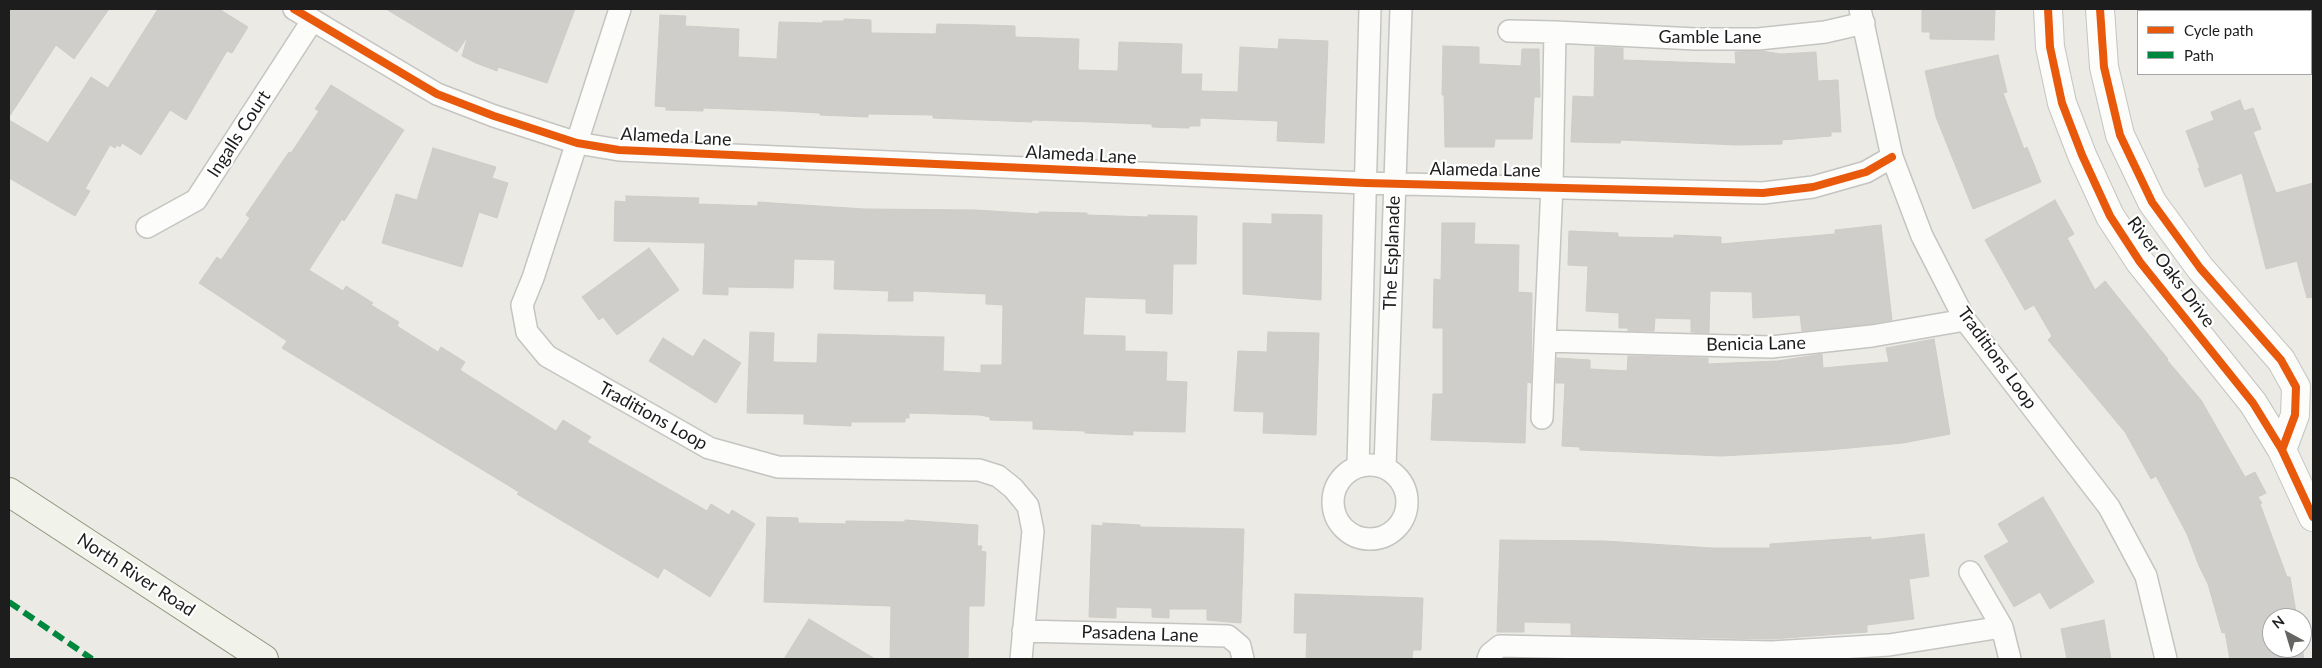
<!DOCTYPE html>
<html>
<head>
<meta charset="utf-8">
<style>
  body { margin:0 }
  #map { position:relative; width:2322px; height:668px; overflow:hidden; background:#ebeae5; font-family:Lato,sans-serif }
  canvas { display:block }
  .frame { position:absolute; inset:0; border:10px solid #1d1d1d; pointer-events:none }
  .legend { position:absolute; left:2137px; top:10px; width:175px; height:65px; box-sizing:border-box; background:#fff; border:1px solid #a5a5a5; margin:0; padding:6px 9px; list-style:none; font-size:15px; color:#1d1d1d }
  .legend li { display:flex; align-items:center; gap:10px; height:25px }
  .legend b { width:25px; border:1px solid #a5a5a5 }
  .north { position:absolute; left:2262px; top:608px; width:50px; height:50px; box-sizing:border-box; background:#fff; border:1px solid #a5a5a5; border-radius:50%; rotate:321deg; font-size:14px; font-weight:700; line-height:20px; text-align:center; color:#1d1d1d }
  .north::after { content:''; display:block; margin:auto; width:18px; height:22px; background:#656563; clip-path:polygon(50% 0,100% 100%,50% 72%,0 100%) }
</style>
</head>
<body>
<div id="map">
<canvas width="2322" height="668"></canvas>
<div class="frame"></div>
<ul class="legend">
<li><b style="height:6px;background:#e8590c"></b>Cycle path</li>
<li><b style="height:6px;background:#00873e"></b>Path</li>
</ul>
<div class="north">N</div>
</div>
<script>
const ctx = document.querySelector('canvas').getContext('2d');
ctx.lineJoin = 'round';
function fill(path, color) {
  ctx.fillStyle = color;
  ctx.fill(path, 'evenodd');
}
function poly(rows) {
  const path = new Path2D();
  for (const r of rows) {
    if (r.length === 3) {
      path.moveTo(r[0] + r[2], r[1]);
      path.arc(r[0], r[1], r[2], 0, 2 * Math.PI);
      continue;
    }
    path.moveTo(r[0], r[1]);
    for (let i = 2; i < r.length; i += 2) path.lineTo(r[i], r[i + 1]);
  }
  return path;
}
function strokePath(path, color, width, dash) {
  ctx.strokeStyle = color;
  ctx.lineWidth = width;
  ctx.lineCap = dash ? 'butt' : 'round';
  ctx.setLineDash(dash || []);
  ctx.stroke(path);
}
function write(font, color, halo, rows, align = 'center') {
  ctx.font = font + ' Lato,sans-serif';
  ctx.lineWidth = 4.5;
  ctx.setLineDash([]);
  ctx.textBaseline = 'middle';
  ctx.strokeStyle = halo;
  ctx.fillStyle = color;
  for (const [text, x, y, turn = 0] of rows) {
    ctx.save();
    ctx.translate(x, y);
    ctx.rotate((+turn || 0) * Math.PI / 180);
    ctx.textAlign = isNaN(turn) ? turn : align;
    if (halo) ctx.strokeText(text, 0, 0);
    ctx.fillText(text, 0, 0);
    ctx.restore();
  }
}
const building = poly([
  [9,9,109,9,74,59,56,45,9,117,9,9],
  [158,9,219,9,248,27,232,53,227,51,186,120,170,110,141,155,122,143,120,147,117,145,115,148,110,145,85,189,90,191,75,216,9,178,9,120,48,143,91,77,108,88,158,9],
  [386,9,575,9,547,83,498,67,497,71,476,63,462,56,468,36,457,52,386,9],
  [1922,9,1995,9,1994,40,1930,39,1930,32,1922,32,1922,9],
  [660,15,686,16,685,26,739,29,738,57,777,59,779,22,823,23,823,21,844,21,844,19,871,20,871,33,936,34,937,24,983,25,1015,26,1015,37,1079,39,1078,70,1118,71,1119,42,1182,44,1181,74,1202,74,1201,91,1238,92,1240,47,1278,49,1279,39,1328,41,1324,143,1277,141,1278,121,1200,118,1200,126,1189,126,1189,128,1152,127,1152,124,1032,120,1032,122,933,118,933,115,868,114,868,117,820,115,820,113,783,111,703,108,703,111,666,110,666,107,655,106,660,15],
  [1443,46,1479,47,1479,64,1521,66,1522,49,1539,49,1540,97,1534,97,1532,139,1495,139,1494,147,1445,147,1444,95,1442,95,1443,46],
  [1595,47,1623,48,1623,60,1736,64,1735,52,1761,51,1781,54,1816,52,1818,81,1838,80,1841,132,1831,132,1831,136,1782,140,1782,144,1738,145,1621,140,1620,143,1571,142,1573,96,1594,97,1595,47],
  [1998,55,2007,92,2003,93,2024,149,2027,147,2041,182,1973,209,1936,117,1925,71,1998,55],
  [331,85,404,130,344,221,342,219,309,270,343,291,346,286,373,303,371,305,399,322,397,326,438,352,441,347,465,362,460,370,556,431,563,420,591,437,587,442,707,511,711,504,729,515,732,510,755,524,710,597,664,568,658,578,517,494,519,492,282,348,287,341,199,283,217,257,221,260,250,218,246,215,289,152,291,153,319,111,315,109,331,85],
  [2240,100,2244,111,2253,108,2261,129,2253,132,2276,193,2313,183,2313,297,2307,298,2297,261,2266,269,2242,173,2205,187,2198,168,2200,168,2186,131,2214,120,2211,112,2240,100],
  [433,148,496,167,492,178,508,183,497,218,479,212,462,267,382,243,396,194,417,200,433,148],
  [626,196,699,198,698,204,758,206,758,202,864,209,976,210,1039,214,1039,212,1087,213,1087,215,1148,217,1148,215,1197,216,1196,264,1173,264,1172,314,1146,313,1146,299,1085,297,1083,335,1125,336,1125,351,1167,352,1166,381,1187,382,1185,432,1133,431,1133,435,1085,433,1085,431,1033,429,1033,421,990,420,990,417,980,415,909,413,909,418,905,418,905,422,851,422,851,426,804,424,804,414,747,413,750,332,774,333,773,362,817,363,818,334,944,337,943,371,981,373,981,365,1002,365,1003,305,986,304,986,294,913,291,913,301,888,301,889,291,834,289,835,260,794,259,793,288,728,287,728,295,703,294,705,243,614,241,615,201,626,202,626,196],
  [2055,200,2074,234,2067,238,2095,290,2105,281,2168,359,2167,360,2201,400,2245,477,2255,472,2266,493,2258,497,2262,503,2260,504,2287,577,2290,577,2297,618,2272,618,2272,648,2302,648,2302,646,2304,659,2230,659,2225,632,2222,633,2208,584,2199,566,2187,534,2156,476,2151,479,2125,432,2048,340,2052,336,2034,305,2025,310,1985,240,2055,200],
  [1272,214,1322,215,1321,300,1243,294,1243,223,1272,224,1272,214],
  [1442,223,1475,223,1474,244,1519,245,1518,292,1532,293,1531,383,1527,382,1525,443,1431,440,1433,394,1443,394,1443,328,1433,328,1434,279,1441,280,1442,223],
  [1881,225,1892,320,1870,324,1802,331,1800,315,1753,318,1752,292,1710,291,1709,333,1691,332,1691,319,1655,318,1654,331,1628,331,1628,328,1619,328,1619,313,1586,311,1588,266,1568,265,1569,231,1618,233,1618,237,1674,238,1674,235,1721,237,1721,244,1835,234,1835,230,1881,225],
  [649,248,679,290,617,335,603,317,599,320,582,297,649,248],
  [1268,332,1319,333,1316,435,1263,433,1264,412,1234,411,1238,351,1267,352,1268,332],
  [663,338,693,357,704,339,741,363,716,403,649,361,663,338],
  [1934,339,1950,434,1903,443,1828,450,1722,456,1580,450,1580,447,1562,446,1565,383,1556,383,1557,358,1590,360,1590,369,1627,371,1628,356,1708,358,1708,364,1778,361,1822,354,1823,368,1889,362,1886,348,1934,339],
  [2043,497,2094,582,2050,609,2040,592,2014,607,1984,556,2009,542,1998,524,2043,497],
  [767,517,798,518,798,523,846,524,846,521,905,522,905,520,978,525,977,546,982,546,981,551,986,552,984,606,969,606,968,659,890,659,891,606,764,602,767,517],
  [1103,523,1140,525,1140,527,1244,529,1241,623,1207,620,1207,609,1169,609,1169,618,1152,617,1152,608,1116,607,1116,618,1089,617,1092,525,1103,526,1103,523],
  [1924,534,1929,576,1909,579,1914,619,1867,625,1867,632,1772,639,1571,635,1571,623,1524,622,1524,632,1497,632,1500,540,1605,541,1712,548,1770,548,1770,544,1871,537,1871,540,1924,534],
  [1295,594,1423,598,1421,650,1413,650,1412,659,1306,659,1307,633,1294,633,1295,594],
  [809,619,875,659,784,659,809,619],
  [2104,620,2111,659,2067,659,2061,629,2104,620]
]);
fill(building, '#d0ceca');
strokePath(building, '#ceccc6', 1);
const minor = poly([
  [294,9,437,94,494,116,577,143,619,150,1365,183,1763,193,1813,187,1866,172,1892,157],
  [620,9,533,278,522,305,527,332,547,356,709,448,778,467,979,470,998,476,1013,488,1028,506,1033,531,1021,659],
  [1860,9,1892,157,1922,236,1965,320,2109,507,2146,576,2166,659],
  [1864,23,1825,32,1758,39,1696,39,1555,32,1552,186,1545,341,1771,347,1872,336,1965,320],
  [1509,31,1555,32],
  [147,227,196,200,312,21],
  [1542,418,1545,341],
  [1370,502,37],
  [1358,466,1370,9],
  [1385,467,1401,9],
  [1970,572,2002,627],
  [1023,631,1228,636,1240,646,1243,659],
  [1488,659,1490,654,1500,646,1772,652,1889,645,2002,627,2010,659]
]);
const tertiary = poly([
  [2048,9,2050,47,2062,103,2082,155,2110,216,2140,262,2253,403,2282,450,2313,517],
  [2100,9,2104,67,2120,135,2152,202,2200,268,2281,360,2296,387,2295,415,2282,450]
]);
const secondary = poly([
  [9,492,264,659]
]);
strokePath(minor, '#c4c4c1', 24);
strokePath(tertiary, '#c4c4c1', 30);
strokePath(secondary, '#90957d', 30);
strokePath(minor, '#fcfcfb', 21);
strokePath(tertiary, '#fcfcfb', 28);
strokePath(secondary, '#f1f2e9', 28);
strokePath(poly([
  [9,602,92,659]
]), '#00873e', 6, [12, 6]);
strokePath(poly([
  [294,9,437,94,494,116,577,143,619,150,1365,183,1763,193,1813,187,1866,172,1892,157],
  [2048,9,2050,47,2062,103,2082,155,2110,216,2140,262,2253,403,2282,450,2313,517],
  [2100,9,2104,67,2120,135,2152,202,2200,268,2281,360,2296,387,2295,415,2282,450]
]), '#e8590c', 8);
write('18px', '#1d1d1d', '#fff', [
  ["Gamble Lane",1710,37],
  ["Ingalls Court",239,134,-57],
  ["Alameda Lane",676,137,3],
  ["Alameda Lane",1081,155,3],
  ["Alameda Lane",1485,170,1],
  ["The Esplanade",1392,253,-88],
  ["River Oaks Drive",2171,272,53],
  ["Benicia Lane",1756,344,-1],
  ["Traditions Loop",1997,358,54],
  ["Traditions Loop",653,416,29],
  ["North River Road",136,575,33],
  ["Pasadena Lane",1140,634,2]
]);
</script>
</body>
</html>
